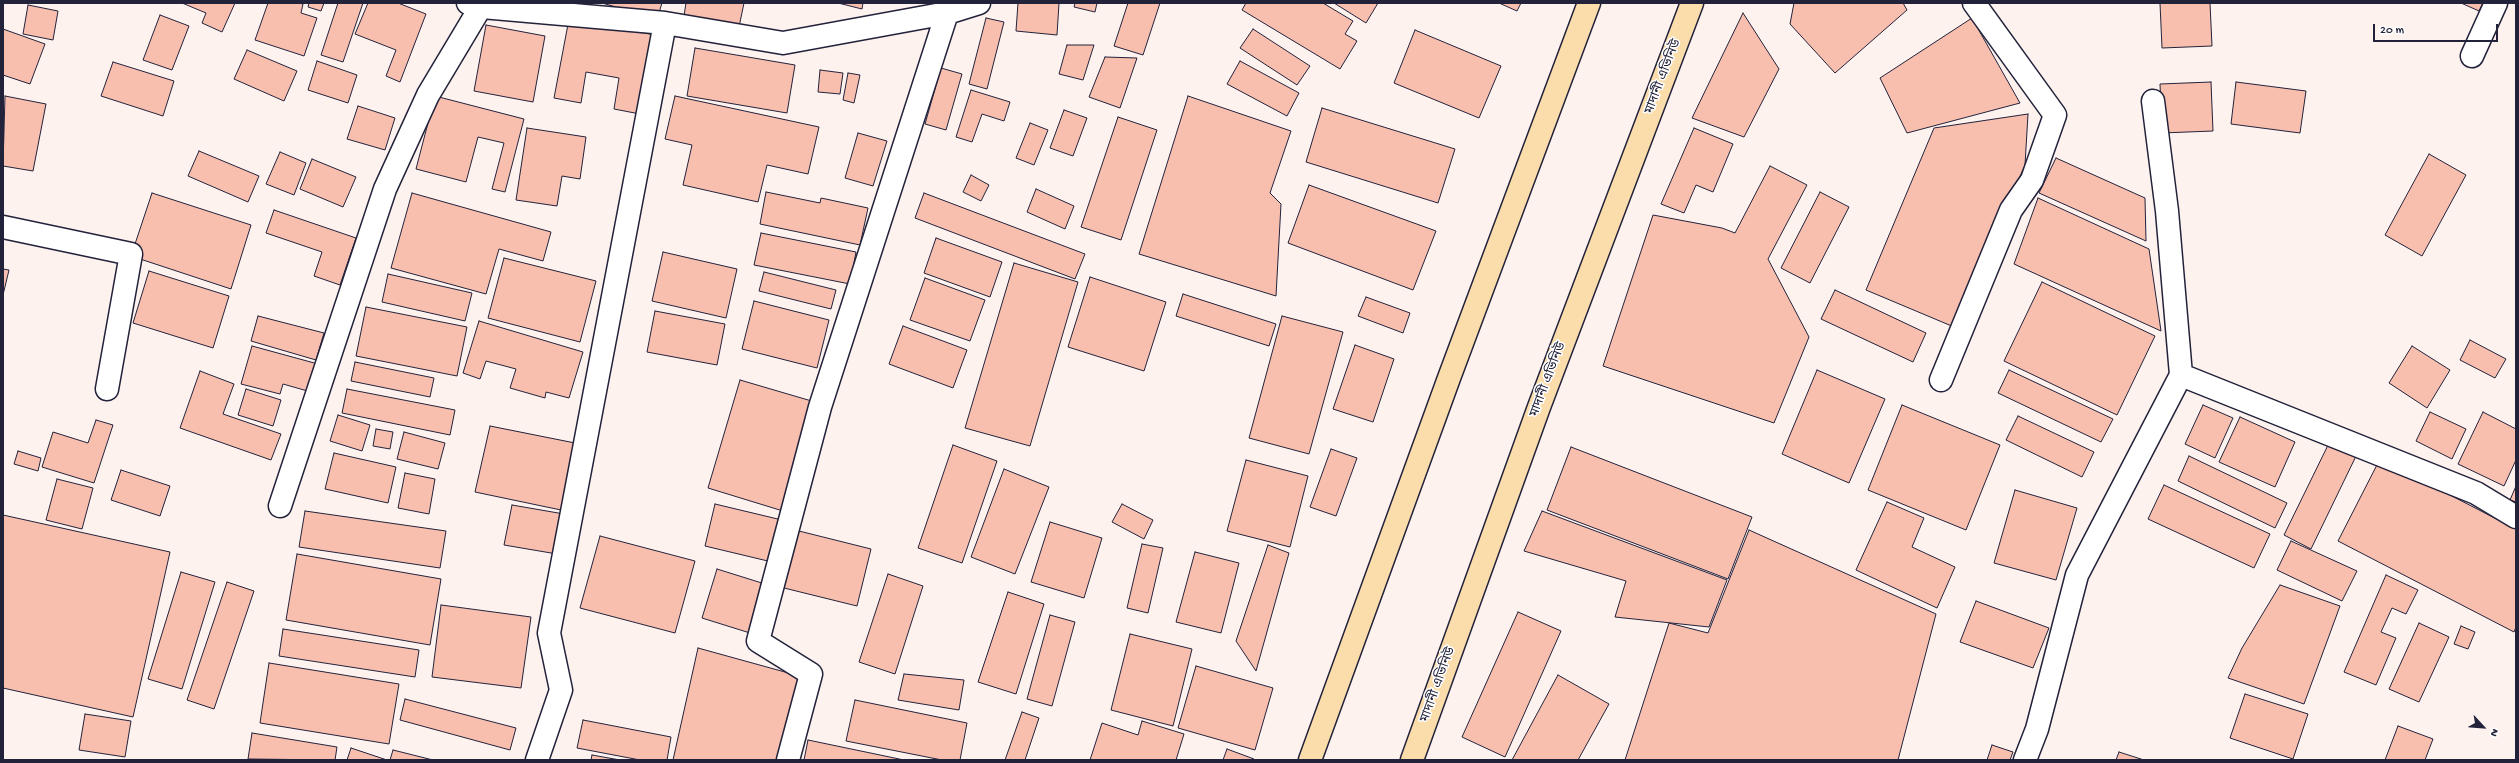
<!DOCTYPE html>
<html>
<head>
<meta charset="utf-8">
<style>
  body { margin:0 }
  #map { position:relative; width:2519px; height:763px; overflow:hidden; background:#fef2ef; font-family:"Gochi Hand",sans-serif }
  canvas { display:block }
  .frame { position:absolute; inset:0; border:4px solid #22223b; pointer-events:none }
  .north { position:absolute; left:2463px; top:707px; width:40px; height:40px; -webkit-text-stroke:3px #fff; paint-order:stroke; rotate:116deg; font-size:11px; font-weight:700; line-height:16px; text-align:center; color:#22223b }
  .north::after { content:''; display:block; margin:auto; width:14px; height:18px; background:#22223b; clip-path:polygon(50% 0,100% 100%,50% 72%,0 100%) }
  .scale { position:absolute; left:2373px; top:24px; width:125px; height:18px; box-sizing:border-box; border:2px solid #22223b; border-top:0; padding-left:5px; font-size:12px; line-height:14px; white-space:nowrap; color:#22223b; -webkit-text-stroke:3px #fff; paint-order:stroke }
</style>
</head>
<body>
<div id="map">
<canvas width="2519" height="763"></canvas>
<div class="frame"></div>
<div class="north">N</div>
<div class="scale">20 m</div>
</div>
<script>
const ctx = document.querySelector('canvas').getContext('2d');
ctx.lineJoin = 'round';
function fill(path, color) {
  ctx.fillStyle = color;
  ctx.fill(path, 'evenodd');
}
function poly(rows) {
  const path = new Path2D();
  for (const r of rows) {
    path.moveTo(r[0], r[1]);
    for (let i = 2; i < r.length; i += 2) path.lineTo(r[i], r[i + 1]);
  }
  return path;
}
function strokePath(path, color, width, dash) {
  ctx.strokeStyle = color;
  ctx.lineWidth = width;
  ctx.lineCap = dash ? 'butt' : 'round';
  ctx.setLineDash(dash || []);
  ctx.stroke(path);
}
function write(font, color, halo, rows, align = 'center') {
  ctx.font = font + ' "Gochi Hand","Noto Sans Bengali",sans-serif';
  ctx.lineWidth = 3;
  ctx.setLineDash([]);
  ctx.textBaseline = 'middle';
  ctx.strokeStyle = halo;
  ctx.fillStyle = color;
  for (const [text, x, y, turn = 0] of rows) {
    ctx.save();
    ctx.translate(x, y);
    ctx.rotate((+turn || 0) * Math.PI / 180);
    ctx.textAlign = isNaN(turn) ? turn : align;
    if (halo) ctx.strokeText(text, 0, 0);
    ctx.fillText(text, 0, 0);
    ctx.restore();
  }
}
const building = poly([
  [182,3,235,3,222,32,202,23,206,13,182,3],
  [268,3,299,3,303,4,301,13,317,18,304,56,255,40,268,3],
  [309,3,324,3,321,11,308,7,309,3],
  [338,3,363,3,343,62,321,55,338,3],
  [368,3,398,3,426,14,400,82,386,76,396,50,355,34,368,3],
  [602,3,662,3,657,19,602,3],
  [686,3,744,3,739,27,684,16,686,3],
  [838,3,863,3,862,9,838,3],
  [1018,3,1059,3,1057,35,1016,31,1018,3],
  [1075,3,1097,3,1095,12,1074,7,1075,3],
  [1128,3,1160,3,1143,55,1114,46,1128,3],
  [1246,3,1323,3,1353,21,1345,34,1357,41,1340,69,1242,10,1246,3],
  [1334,3,1378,3,1366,23,1334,3],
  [1499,3,1521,3,1517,11,1499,3],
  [1794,3,1903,3,1907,10,1835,73,1790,24,1794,3],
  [2160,3,2210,3,2212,46,2162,48,2160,3],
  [2461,3,2483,3,2479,11,2461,3],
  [28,5,58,11,53,40,23,34,28,5],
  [1743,13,1779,69,1744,137,1692,118,1743,13],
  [160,15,189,26,172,70,143,60,160,15],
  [986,18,1004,22,987,89,969,84,986,18],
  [1972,18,2020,103,1907,133,1880,78,1972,18],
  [569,19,655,35,640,114,614,109,619,78,586,72,581,103,554,98,569,19],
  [486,25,545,36,533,102,474,91,486,25],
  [3,29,45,44,30,84,3,75,3,29],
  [1253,29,1310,66,1297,85,1240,48,1253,29],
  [1415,30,1501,66,1479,118,1394,83,1415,30],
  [1067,45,1094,45,1083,80,1059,74,1067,45],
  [695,48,795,65,787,113,687,96,695,48],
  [247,50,297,71,284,101,234,79,247,50],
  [1105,57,1137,58,1120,108,1089,97,1105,57],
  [317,61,357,75,348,103,308,90,317,61],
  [1240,61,1299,93,1287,116,1227,84,1240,61],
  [113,62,174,81,163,116,101,96,113,62],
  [941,68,962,74,946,130,925,124,941,68],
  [820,70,843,73,840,94,818,92,820,70],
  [848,73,860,75,854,103,843,100,848,73],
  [2211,82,2213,131,2162,133,2160,84,2211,82],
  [2236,82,2306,91,2300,133,2231,124,2236,82],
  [971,90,1010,102,1004,121,982,114,972,142,956,137,971,90],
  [5,96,46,104,33,171,3,166,5,96],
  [435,96,524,119,505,192,492,189,504,143,478,137,466,182,416,169,435,96],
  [675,96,819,127,808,174,767,165,758,202,683,185,692,145,665,139,675,96],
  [1188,96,1291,131,1270,193,1281,204,1276,296,1139,254,1188,96],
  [358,106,395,118,385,150,347,139,358,106],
  [1322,108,1455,149,1438,203,1306,162,1322,108],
  [1064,110,1087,118,1073,156,1050,148,1064,110],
  [2028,114,2025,165,1954,327,1866,290,1934,128,2028,114],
  [1118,117,1157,130,1121,240,1081,227,1118,117],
  [1030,123,1048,130,1034,165,1016,158,1030,123],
  [527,128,586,137,580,179,562,176,557,206,516,200,527,128],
  [1694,128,1733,144,1713,192,1696,185,1684,213,1661,204,1694,128],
  [858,133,887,141,873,186,845,178,858,133],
  [199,151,259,176,248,202,188,176,199,151],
  [280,152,306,163,294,195,266,184,280,152],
  [2429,154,2466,175,2422,256,2385,235,2429,154],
  [2056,158,2145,198,2146,241,2039,193,2056,158],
  [312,159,356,177,343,207,300,189,312,159],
  [1770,166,1807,185,1768,259,1809,337,1774,423,1603,366,1653,215,1722,228,1735,233,1770,166],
  [971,175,989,185,981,201,963,192,971,175],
  [1309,185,1436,231,1413,290,1288,243,1309,185],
  [1036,189,1074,206,1065,229,1027,212,1036,189],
  [766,192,820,203,821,198,868,208,860,245,760,224,766,192],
  [1820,192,1849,207,1810,283,1781,268,1820,192],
  [152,193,251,225,231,289,131,256,152,193],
  [412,193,551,232,543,261,499,249,486,294,391,268,412,193],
  [924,193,1085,254,1075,279,915,218,924,193],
  [2038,198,2149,249,2161,331,2014,264,2038,198],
  [274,210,356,238,340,285,314,276,322,252,266,233,274,210],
  [761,233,856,252,850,284,754,265,761,233],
  [936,238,1002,262,990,297,924,273,936,238],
  [663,252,737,269,726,318,652,301,663,252],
  [504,258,596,281,580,342,488,318,504,258],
  [1014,263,1078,282,1030,446,965,428,1014,263],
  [3,269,9,270,3,295,3,269],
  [149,271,229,296,213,348,133,323,149,271],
  [764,272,836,290,831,309,759,291,764,272],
  [388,274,472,293,465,321,382,302,388,274],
  [1090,277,1166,302,1144,371,1068,347,1090,277],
  [925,278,985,300,970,341,910,320,925,278],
  [2042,282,2155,336,2117,415,2004,361,2042,282],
  [1835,290,1926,333,1913,362,1821,319,1835,290],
  [1183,294,1276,324,1269,346,1176,316,1183,294],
  [1366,297,1410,313,1403,333,1358,316,1366,297],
  [754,301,829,320,817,368,742,349,754,301],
  [366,307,467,327,457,376,356,356,366,307],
  [655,311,725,324,717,365,647,352,655,311],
  [258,316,324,333,316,360,251,341,258,316],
  [1282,316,1343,332,1309,454,1249,438,1282,316],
  [479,321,583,352,569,398,546,392,545,398,510,388,516,369,486,361,480,379,463,373,479,321],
  [903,326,967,350,953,388,889,364,903,326],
  [2470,340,2506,359,2495,378,2460,360,2470,340],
  [1355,345,1394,359,1373,422,1333,409,1355,345],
  [252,346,318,364,311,392,283,384,280,394,241,384,252,346],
  [2412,346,2450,370,2427,408,2389,383,2412,346],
  [355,362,434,378,430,397,351,381,355,362],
  [1817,370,1885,399,1849,483,1782,454,1817,370],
  [2009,370,2113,419,2101,442,1998,393,2009,370],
  [200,371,234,384,223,414,281,434,271,460,180,428,200,371],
  [740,380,815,402,783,511,708,488,740,380],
  [246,389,281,400,273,426,238,415,246,389],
  [347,389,455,410,450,435,342,413,347,389],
  [1902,405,2000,445,1966,530,1868,490,1902,405],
  [2203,405,2233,418,2215,458,2185,444,2203,405],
  [2430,412,2466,429,2452,459,2416,441,2430,412],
  [2483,412,2516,429,2516,460,2504,486,2458,464,2483,412],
  [338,415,370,425,362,451,330,441,338,415],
  [2018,416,2094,452,2082,477,2006,440,2018,416],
  [2240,417,2295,442,2275,487,2219,462,2240,417],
  [96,420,113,425,94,483,42,467,53,432,88,443,96,420],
  [490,426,575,443,561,510,475,492,490,426],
  [376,429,393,432,390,449,373,446,376,429],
  [404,432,445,443,438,469,397,459,404,432],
  [2331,439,2358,452,2311,549,2284,535,2331,439],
  [953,445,997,461,962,563,918,548,953,445],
  [1571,447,1752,517,1728,579,1547,510,1571,447],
  [1331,449,1357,458,1336,516,1310,507,1331,449],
  [18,451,41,458,38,471,14,464,18,451],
  [334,453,396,467,388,503,325,489,334,453],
  [2189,456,2287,503,2275,528,2178,481,2189,456],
  [2380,459,2516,529,2516,627,2514,632,2338,541,2380,459],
  [1246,460,1308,476,1290,547,1227,531,1246,460],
  [1004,469,1049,487,1015,574,971,557,1004,469],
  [121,470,170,486,160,516,111,500,121,470],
  [405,473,435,479,429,514,398,508,405,473],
  [57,479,93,488,82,529,46,520,57,479],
  [2164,485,2270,534,2254,568,2148,519,2164,485],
  [2516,486,2516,502,2510,500,2516,486],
  [2015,490,2077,508,2056,580,1994,563,2015,490],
  [1887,502,1924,518,1912,547,1955,567,1937,608,1856,570,1887,502],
  [715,504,782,520,772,562,705,546,715,504],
  [1122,504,1153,520,1144,539,1112,522,1122,504],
  [512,505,564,514,557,554,504,545,512,505],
  [305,511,446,531,440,568,299,547,305,511],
  [1542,511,1727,580,1709,627,1615,617,1626,581,1524,551,1542,511],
  [3,515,170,552,133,717,3,688,3,515],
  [1050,522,1102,538,1084,598,1031,582,1050,522],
  [795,530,871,549,857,606,780,587,795,530],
  [1749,530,1936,614,1898,760,1625,760,1669,623,1708,633,1749,530],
  [600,536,695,561,675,633,580,608,600,536],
  [2291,541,2357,571,2342,601,2277,570,2291,541],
  [1142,544,1163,548,1148,613,1127,608,1142,544],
  [1268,545,1289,553,1256,671,1236,641,1268,545],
  [1195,552,1239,563,1221,633,1176,622,1195,552],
  [297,554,441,579,430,645,286,620,297,554],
  [717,569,765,584,750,633,702,618,717,569],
  [181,572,215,582,182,689,148,679,181,572],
  [888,574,923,586,895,674,859,662,888,574],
  [2386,575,2418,590,2406,614,2392,608,2381,632,2396,638,2376,685,2344,672,2386,575],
  [227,582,254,591,214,709,187,700,227,582],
  [2280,585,2340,606,2304,704,2228,678,2242,648,2280,585],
  [1008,592,1044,604,1016,694,978,682,1008,592],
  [1976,601,2049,628,2033,668,1960,642,1976,601],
  [441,605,531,617,521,688,432,677,441,605],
  [1518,612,1561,631,1505,757,1462,737,1518,612],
  [1050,615,1075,622,1052,706,1027,699,1050,615],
  [2419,623,2449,637,2419,702,2389,689,2419,623],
  [2461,626,2475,632,2468,649,2454,644,2461,626],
  [283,629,419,650,415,677,279,656,283,629],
  [1130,634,1192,649,1173,726,1111,710,1130,634],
  [698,648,803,677,779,760,673,760,698,648],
  [269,663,399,684,389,744,260,723,269,663],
  [1196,666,1273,688,1255,750,1178,728,1196,666],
  [904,674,964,680,959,710,898,700,904,674],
  [1558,675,1609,704,1578,760,1512,760,1558,675],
  [2245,694,2308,714,2293,759,2230,738,2245,694],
  [405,699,516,728,510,750,400,720,405,699],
  [855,700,967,723,960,760,942,760,846,741,855,700],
  [1022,712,1039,718,1025,760,1005,760,1022,712],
  [85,714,131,721,125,757,79,750,85,714],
  [583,720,671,737,667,760,640,760,577,748,583,720],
  [1142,721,1184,734,1176,760,1090,760,1102,723,1138,735,1142,721],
  [2398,726,2433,739,2425,760,2385,760,2398,726],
  [252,733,337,747,335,760,248,759,252,733],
  [808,740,904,760,804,760,808,740],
  [1992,745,2013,752,2010,760,1987,760,1992,745],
  [351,748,387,760,347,760,351,748],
  [1227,749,1254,759,1254,760,1223,760,1227,749],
  [393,750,433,760,390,760,393,750],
  [2119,752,2144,760,2116,760,2119,752],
  [592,755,620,760,591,760,592,755]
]);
fill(building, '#f8bfae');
strokePath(building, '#22223b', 1);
const minor = poly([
  [468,3,482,7,665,23,783,43,947,13,979,3],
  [2472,56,2496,3],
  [3,227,131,254,107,389],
  [2181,375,2476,493,2516,517],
  [1941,380,2011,210,2032,180,2055,115,1974,3],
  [280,506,385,189,428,95,483,3],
  [537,760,561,690,549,633,665,23],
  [788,760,811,674,758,641,820,407,947,13],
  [2025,760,2037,729,2077,575,2181,375,2167,211,2153,101]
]);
const major = poly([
  [1310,760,1449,378,1589,3],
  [1412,760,1539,407,1692,3]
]);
strokePath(minor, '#22223b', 25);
strokePath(major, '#22223b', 25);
strokePath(minor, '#fff', 22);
strokePath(major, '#faddab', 22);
write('13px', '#22223b', '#fff', [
  ["মাদানী এভিনিউ",1664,77,-69],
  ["মাদানী এভিনিউ",1549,380,-69],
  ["মাদানী এভিনিউ",1439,685,-70]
]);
</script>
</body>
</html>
